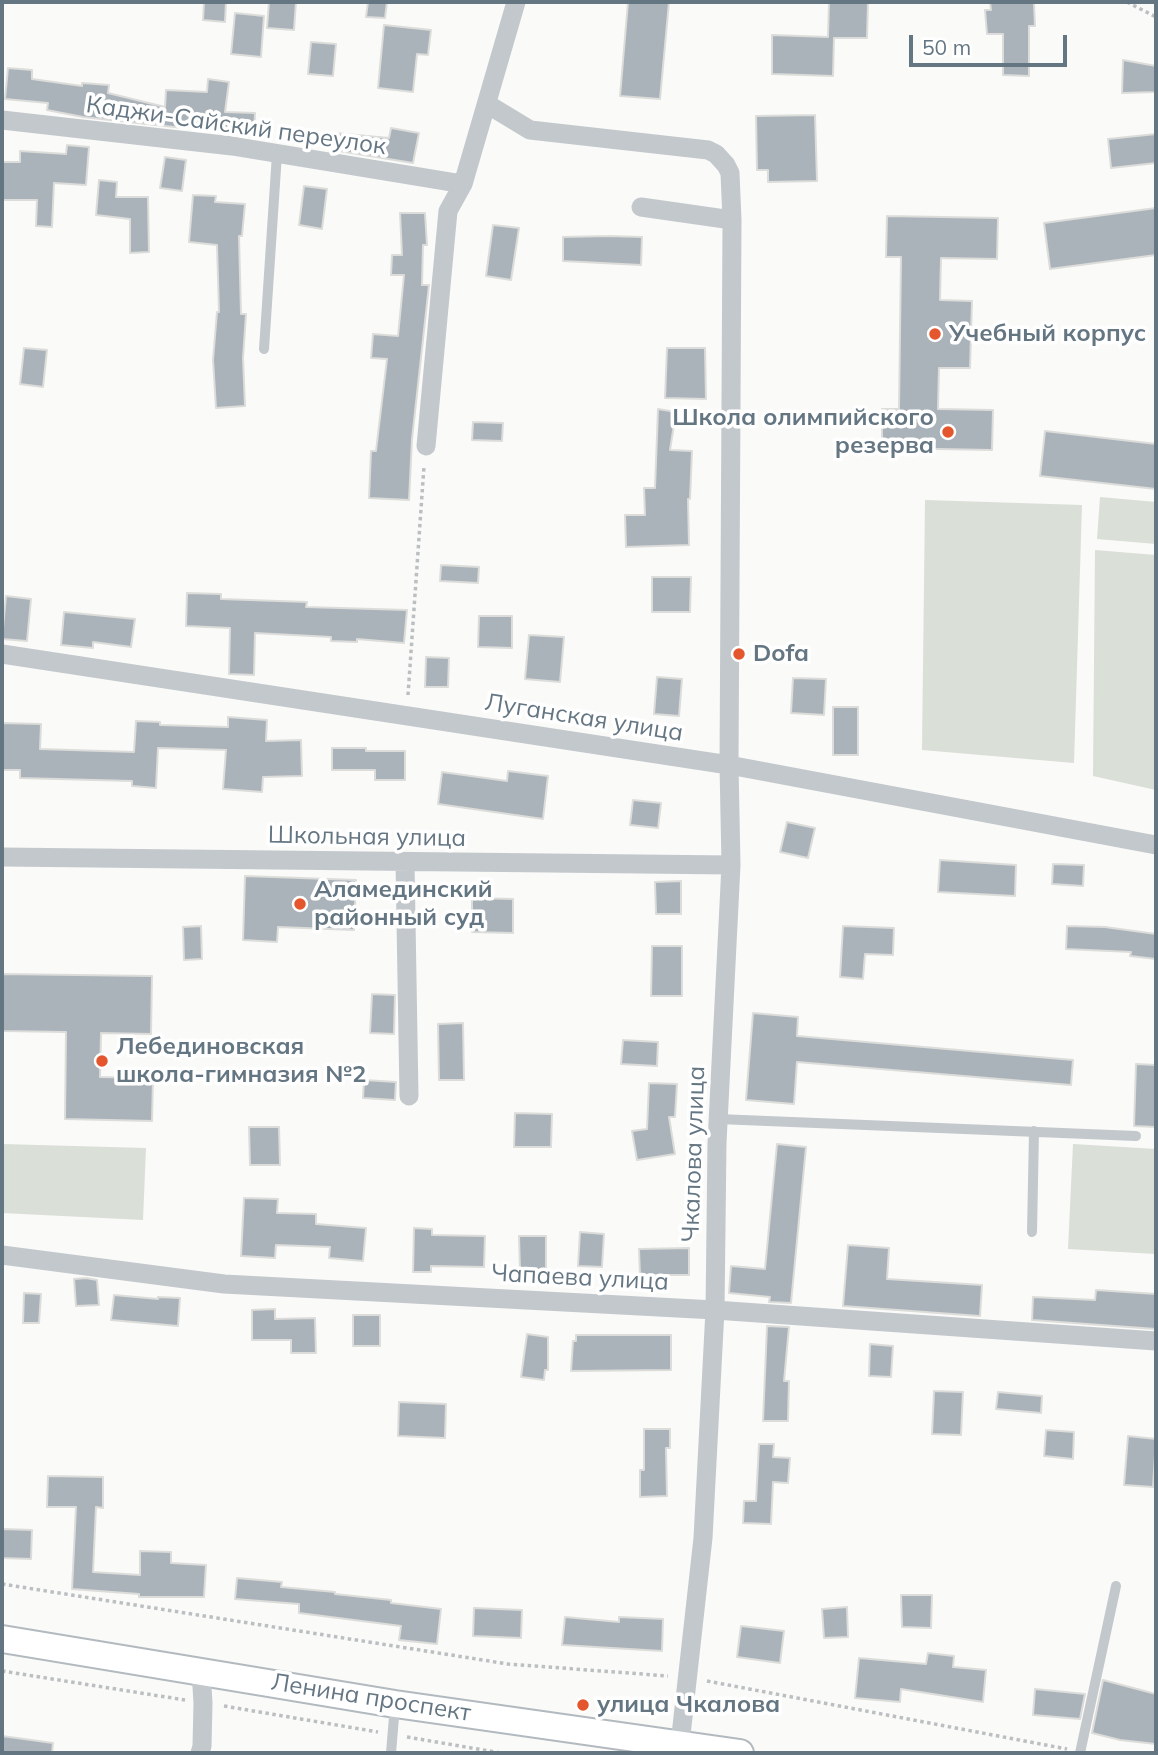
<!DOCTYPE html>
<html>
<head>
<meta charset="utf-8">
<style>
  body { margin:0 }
  #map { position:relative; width:1158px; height:1755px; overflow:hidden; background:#fafaf8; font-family:Mulish,sans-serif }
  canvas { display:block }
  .frame { position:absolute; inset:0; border:4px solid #657683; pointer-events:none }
  .scale { position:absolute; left:909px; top:35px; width:158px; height:32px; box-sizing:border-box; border:4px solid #657683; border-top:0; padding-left:9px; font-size:21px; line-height:24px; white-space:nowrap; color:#657683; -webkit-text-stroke:5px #fff; paint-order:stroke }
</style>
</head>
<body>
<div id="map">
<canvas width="1158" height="1755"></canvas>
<div class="frame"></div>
<div class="scale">50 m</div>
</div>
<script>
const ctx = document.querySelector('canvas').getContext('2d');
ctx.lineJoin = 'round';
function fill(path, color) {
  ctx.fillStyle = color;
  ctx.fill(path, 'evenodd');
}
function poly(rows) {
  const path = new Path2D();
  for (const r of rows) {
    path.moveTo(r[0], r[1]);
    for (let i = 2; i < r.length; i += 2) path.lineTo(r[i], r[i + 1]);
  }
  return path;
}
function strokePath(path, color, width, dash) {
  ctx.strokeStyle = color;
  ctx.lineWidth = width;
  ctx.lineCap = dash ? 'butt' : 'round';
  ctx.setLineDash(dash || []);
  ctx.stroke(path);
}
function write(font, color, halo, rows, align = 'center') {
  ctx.font = font + ' Mulish,sans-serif';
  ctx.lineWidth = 7;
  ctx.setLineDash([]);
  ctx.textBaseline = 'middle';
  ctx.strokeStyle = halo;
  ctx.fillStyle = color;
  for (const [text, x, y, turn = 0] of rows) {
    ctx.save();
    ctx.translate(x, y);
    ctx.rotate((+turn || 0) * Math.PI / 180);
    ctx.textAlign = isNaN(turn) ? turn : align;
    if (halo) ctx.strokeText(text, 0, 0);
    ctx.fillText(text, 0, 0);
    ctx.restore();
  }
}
fill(poly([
  [1100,497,1156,502,1156,544,1097,539],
  [925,500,1082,505,1074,763,922,750],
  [1095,550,1156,555,1156,790,1093,776],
  [2,1144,146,1148,143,1220,2,1213],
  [1073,1144,1156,1149,1156,1254,1068,1249]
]), '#dadfd7');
const building = poly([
  [204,2,226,2,225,22,203,20,204,2],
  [269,2,296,2,294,30,267,28,269,2],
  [368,2,387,2,385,18,366,17,368,2],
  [628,2,669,2,660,99,620,96,628,2],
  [829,2,868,2,867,38,834,38,833,76,772,74,772,35,828,37,829,2],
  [990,2,1034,3,1035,26,1029,26,1029,76,1003,75,1003,34,987,34,985,10,991,10,990,2],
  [235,13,264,16,261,57,231,54,235,13],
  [384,25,431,30,428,55,417,54,413,92,378,88,384,25],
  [311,42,336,44,333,76,308,74,311,42],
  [1123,60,1156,66,1155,92,1122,93,1123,60],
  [8,68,32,70,32,79,82,86,82,83,109,85,108,93,165,107,166,90,207,92,208,79,229,82,225,112,255,113,254,137,236,134,236,131,183,123,183,128,83,117,47,110,48,103,5,99,8,68],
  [815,115,817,181,768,182,768,170,757,170,756,116,815,115],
  [391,128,419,133,413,163,333,150,335,133,389,138,391,128],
  [1156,134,1156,163,1111,168,1108,139,1156,134],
  [67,145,89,147,86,185,54,183,52,227,36,226,37,200,2,200,2,162,20,162,20,151,66,154,67,145],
  [165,157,186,160,182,191,160,188,165,157],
  [99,180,117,182,116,197,148,197,149,252,130,253,130,219,96,215,99,180],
  [304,186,327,189,322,229,299,225,304,186],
  [193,195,216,196,215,202,245,204,242,236,239,236,241,314,246,314,243,358,245,406,216,408,213,360,217,312,219,312,217,245,189,242,193,195],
  [1156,208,1156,255,1050,269,1044,223,1156,208],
  [400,213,425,213,427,245,423,245,422,285,429,285,412,439,409,500,369,498,371,451,376,451,387,359,371,358,373,334,398,336,404,275,391,275,392,255,402,255,400,213],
  [887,216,998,218,997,259,941,258,940,300,972,301,970,368,939,368,938,409,993,410,992,450,882,448,882,409,899,409,901,257,886,257,887,216],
  [493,225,519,228,511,280,486,276,493,225],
  [608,236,642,237,641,265,563,261,563,237,608,236],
  [24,348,47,350,43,387,20,384,24,348],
  [667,348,705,348,706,399,665,398,667,348],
  [658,409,676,412,670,450,692,451,690,499,688,499,689,545,626,547,625,515,645,515,644,488,655,488,658,409],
  [473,422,503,423,502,441,472,440,473,422],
  [1045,431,1156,444,1156,489,1040,476,1045,431],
  [441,565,479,567,478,583,440,581,441,565],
  [652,577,691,577,690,612,652,612,652,577],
  [187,593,221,594,221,599,307,602,306,607,407,610,404,643,357,639,357,642,331,641,331,637,255,633,254,675,229,674,230,628,186,626,187,593],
  [6,596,31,599,27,641,2,639,6,596],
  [64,612,135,619,131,647,93,642,93,648,61,645,64,612],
  [479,616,512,616,512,648,478,647,479,616],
  [529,635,564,637,560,682,525,679,529,635],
  [426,657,449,658,448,687,425,687,426,657],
  [657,677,682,679,679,716,654,714,657,677],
  [793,678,826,679,824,715,791,713,793,678],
  [833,707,858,707,858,755,833,755,833,707],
  [228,717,267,720,266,741,301,740,302,776,263,777,262,792,223,789,226,750,158,748,156,788,132,786,132,781,20,778,20,770,2,770,2,723,41,724,40,749,134,752,136,721,160,722,160,725,228,727,228,717],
  [332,748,366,748,366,751,405,751,405,780,375,780,375,770,332,770,332,748],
  [508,771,548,776,543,819,438,804,442,772,507,781,508,771],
  [633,800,661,803,658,828,630,825,633,800],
  [787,822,815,828,808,858,780,852,787,822],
  [940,860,1016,865,1015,896,938,892,940,860],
  [1053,864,1084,865,1083,886,1052,884,1053,864],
  [245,876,356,880,354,930,278,927,277,942,243,940,245,876],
  [681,881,681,914,656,914,655,882,681,881],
  [472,898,513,899,513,933,472,932,472,898],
  [201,926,202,959,184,960,183,927,201,926],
  [843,926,894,928,893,955,865,954,863,979,840,977,843,926],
  [1067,926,1105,927,1156,934,1156,959,1130,956,1131,952,1066,949,1067,926],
  [652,946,682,946,682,996,651,996,652,946],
  [2,974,152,976,151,1034,101,1033,100,1077,153,1078,152,1121,65,1119,66,1032,2,1031,2,974],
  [372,994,395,995,394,1034,370,1033,372,994],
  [753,1013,798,1017,797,1036,1073,1060,1071,1085,797,1062,794,1104,746,1100,753,1013],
  [463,1023,464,1080,439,1080,438,1024,463,1023],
  [623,1040,658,1042,657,1066,621,1064,623,1040],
  [1136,1064,1156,1065,1156,1127,1134,1126,1136,1064],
  [364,1080,396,1082,395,1100,363,1098,364,1080],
  [649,1083,677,1084,675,1117,669,1117,675,1154,637,1160,632,1131,647,1129,649,1083],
  [515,1113,552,1114,551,1147,514,1147,515,1113],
  [249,1127,279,1127,280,1165,250,1165,249,1127],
  [777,1144,806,1147,791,1303,769,1302,770,1297,729,1293,731,1266,765,1269,777,1144],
  [244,1198,278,1199,277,1213,316,1214,316,1224,366,1228,363,1261,329,1258,330,1247,276,1245,275,1258,241,1256,244,1198],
  [414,1228,432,1229,432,1235,485,1236,484,1267,431,1266,431,1272,413,1272,414,1228],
  [580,1232,604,1234,602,1267,578,1266,580,1232],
  [519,1236,546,1236,546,1270,520,1270,519,1236],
  [848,1245,889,1248,887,1279,982,1285,980,1316,843,1306,848,1245],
  [689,1248,689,1275,640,1275,639,1249,689,1248],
  [86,1278,97,1280,99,1305,76,1306,74,1279,86,1278],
  [1096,1290,1156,1294,1156,1329,1032,1320,1033,1297,1095,1300,1096,1290],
  [24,1293,41,1294,39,1323,23,1323,24,1293],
  [114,1295,158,1299,158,1297,180,1298,178,1326,111,1320,114,1295],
  [275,1309,275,1319,315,1318,316,1353,291,1353,291,1340,252,1340,252,1310,275,1309],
  [353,1315,380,1315,380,1346,353,1346,353,1315],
  [767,1326,789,1327,784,1381,789,1381,788,1421,763,1421,767,1326],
  [527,1334,548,1337,548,1370,545,1370,544,1380,521,1377,527,1334],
  [576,1335,671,1335,671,1370,571,1371,573,1341,576,1341,576,1335],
  [870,1344,893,1346,891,1377,869,1376,870,1344],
  [934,1391,963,1392,961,1435,932,1434,934,1391],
  [998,1392,1042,1396,1041,1413,996,1409,998,1392],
  [399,1402,446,1404,445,1438,398,1436,399,1402],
  [644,1429,670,1429,670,1448,666,1448,667,1496,640,1497,640,1470,644,1470,644,1429],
  [1046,1430,1074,1432,1073,1459,1044,1456,1046,1430],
  [1128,1436,1156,1439,1153,1487,1124,1485,1128,1436],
  [759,1444,774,1444,773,1457,790,1458,788,1483,773,1482,771,1524,743,1523,744,1501,756,1501,759,1444],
  [48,1476,103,1477,103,1508,96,1507,93,1572,140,1575,140,1551,171,1552,171,1563,206,1565,204,1597,139,1597,139,1594,72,1589,76,1507,47,1507,48,1476],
  [3,1529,32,1530,31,1559,2,1558,3,1529],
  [237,1578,282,1582,281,1587,335,1592,335,1594,391,1600,391,1603,441,1609,437,1644,399,1640,401,1626,299,1613,299,1604,235,1599,237,1578],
  [901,1595,932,1595,931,1628,902,1627,901,1595],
  [847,1607,848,1637,824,1638,822,1609,847,1607],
  [474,1608,522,1610,521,1638,473,1636,474,1608],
  [565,1617,619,1622,619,1617,663,1619,662,1651,562,1645,565,1617],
  [741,1626,784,1631,780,1663,737,1657,741,1626],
  [928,1653,954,1656,953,1667,986,1670,983,1702,901,1689,900,1702,855,1698,859,1658,926,1664,928,1653],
  [1103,1680,1156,1694,1156,1744,1120,1740,1092,1733,1103,1680],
  [1035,1689,1085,1694,1080,1719,1033,1715,1035,1689],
  [2,1736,53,1743,52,1753,2,1753,2,1736]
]);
fill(building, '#aab3b9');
strokePath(building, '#dcdcda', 2);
const secondary = poly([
  [2,1639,395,1704,740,1753]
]);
strokePath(secondary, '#b3babf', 30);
strokePath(poly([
  [1127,2,1156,17],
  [408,695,424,466],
  [2,1584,508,1664,668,1676],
  [2,1671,185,1700],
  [707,1681,1067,1749],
  [224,1706,378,1732],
  [407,1737,501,1753]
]), '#bbbfc2', 3.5, [3.5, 3.5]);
strokePath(poly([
  [264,349,277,154],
  [718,1119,1136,1136],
  [1032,1232,1034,1131],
  [391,1753,395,1705],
  [1080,1753,1116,1586]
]), '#c3c8cc', 10);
strokePath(poly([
  [487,104,530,130,708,150,716,154,726,165,730,173,732,220,729,765,731,865,717,1143,715,1310,703,1538,679,1753],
  [2,120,232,146,463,184],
  [641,207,732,220],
  [426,446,448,211,463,184,516,2],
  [2,654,729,765,1156,845],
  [2,857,731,865],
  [405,862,409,1096],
  [2,1255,224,1284,715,1310,1156,1341],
  [200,1753,202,1746,203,1703,201,1671]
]), '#c3c8cc', 19);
strokePath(secondary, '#fff', 26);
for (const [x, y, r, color] of [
  [935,334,7,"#e4572e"],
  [948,432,7,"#e4572e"],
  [739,654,7,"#e4572e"],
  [300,904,7,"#e4572e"],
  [102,1061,7,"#e4572e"],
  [583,1705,7,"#e4572e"]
]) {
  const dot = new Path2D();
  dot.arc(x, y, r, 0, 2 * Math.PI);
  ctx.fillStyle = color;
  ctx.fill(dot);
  strokePath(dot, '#fff', 2.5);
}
write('24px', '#657683', '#fff', [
  ["Каджи-Сайский переулок",236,126,8],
  ["Луганская улица",584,718,9],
  ["Школьная улица",367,837,1],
  ["Чкалова улица",694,1154,-88],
  ["Чапаева улица",580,1278,3],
  ["Ленина проспект",371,1698,9]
]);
write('bold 24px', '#657683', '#fff', [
  ["Учебный корпус",949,334],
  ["Школа олимпийского",934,418,"right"],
  ["резерва",934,446,"right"],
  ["Dofa",753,654],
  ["Аламединский",314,890],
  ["районный суд",314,918],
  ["Лебединовская",116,1047],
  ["школа-гимназия №2",116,1075],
  ["улица Чкалова",597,1705]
], 'left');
</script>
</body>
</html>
